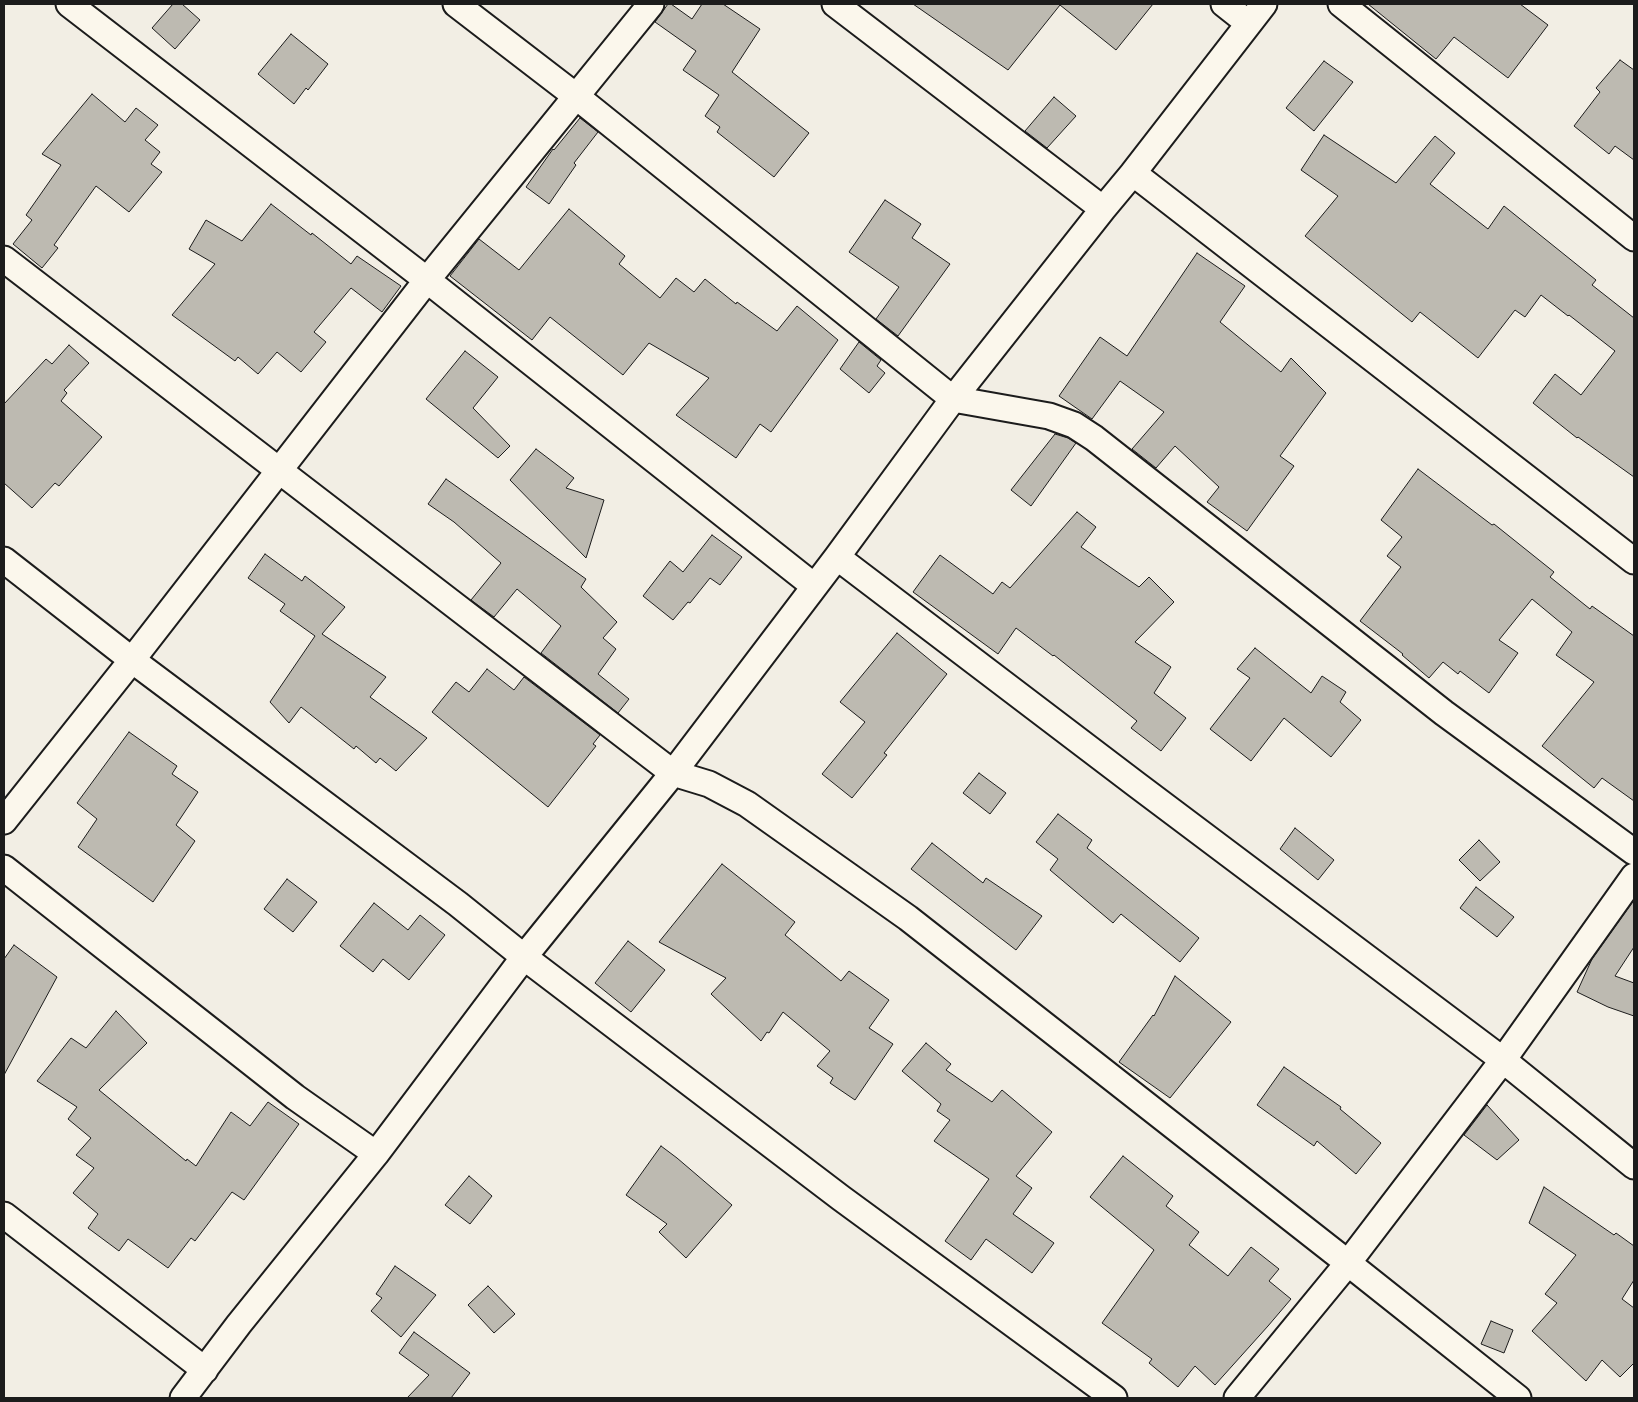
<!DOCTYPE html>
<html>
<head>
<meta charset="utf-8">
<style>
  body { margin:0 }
  #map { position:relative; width:1638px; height:1402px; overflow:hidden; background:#f2eee4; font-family:"Comic Neue",sans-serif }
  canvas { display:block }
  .frame { position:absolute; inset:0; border:5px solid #1c1c1c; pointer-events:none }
</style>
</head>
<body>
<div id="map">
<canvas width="1638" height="1402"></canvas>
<div class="frame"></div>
</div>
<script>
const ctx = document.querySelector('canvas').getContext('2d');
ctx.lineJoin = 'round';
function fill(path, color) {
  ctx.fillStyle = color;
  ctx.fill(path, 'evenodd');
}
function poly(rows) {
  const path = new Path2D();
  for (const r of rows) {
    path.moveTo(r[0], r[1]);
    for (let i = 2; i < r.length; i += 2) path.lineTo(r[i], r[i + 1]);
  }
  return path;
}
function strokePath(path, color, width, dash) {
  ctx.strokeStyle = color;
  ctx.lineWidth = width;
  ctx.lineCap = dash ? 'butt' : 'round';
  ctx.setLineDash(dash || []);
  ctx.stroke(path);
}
const building = poly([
  [173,4,182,4,200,20,175,49,152,28,173,4],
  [668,4,671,4,692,19,702,4,723,4,760,29,732,72,809,133,774,177,717,132,720,127,705,116,719,95,683,70,696,51,655,22,668,4],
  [913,4,1153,4,1116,50,1060,5,1008,70,913,4],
  [1368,4,1520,4,1548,25,1508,78,1454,37,1436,59,1368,4],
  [291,34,328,64,308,90,306,88,294,104,258,74,291,34],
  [1620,60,1634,70,1634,160,1615,146,1609,154,1574,126,1600,92,1596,88,1620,60],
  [1324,61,1353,82,1314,131,1286,108,1324,61],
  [92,94,125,122,136,108,158,125,145,140,160,152,151,164,162,172,129,212,96,186,54,245,58,248,42,268,13,244,32,220,26,215,61,165,42,154,92,94],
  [1054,97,1076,116,1047,148,1025,131,1054,97],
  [580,118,598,132,574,163,576,165,549,204,526,187,553,149,554,150,580,118],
  [1324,135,1396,183,1435,136,1455,153,1430,184,1488,229,1504,206,1596,280,1592,285,1634,318,1634,477,1578,437,1577,438,1533,403,1555,374,1581,395,1615,351,1569,315,1568,316,1541,295,1525,317,1515,310,1478,358,1420,312,1412,322,1305,236,1338,196,1301,170,1324,135],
  [885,200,921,224,912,238,950,264,898,336,876,319,899,287,849,252,885,200],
  [271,204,311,235,312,233,351,264,357,256,401,286,382,312,351,288,314,332,326,342,301,372,277,352,258,374,238,357,235,361,172,315,215,264,189,249,206,220,242,241,271,204],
  [569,209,625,256,619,264,660,298,676,278,694,292,705,279,736,304,737,302,777,331,797,306,838,340,771,432,760,424,736,458,676,415,709,378,649,343,623,375,550,317,532,340,450,276,479,239,519,270,569,209],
  [1197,253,1245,286,1220,322,1281,372,1291,358,1326,393,1280,456,1294,466,1247,531,1207,502,1219,487,1175,446,1156,468,1132,449,1164,412,1120,381,1092,419,1059,396,1100,337,1127,356,1197,253],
  [859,342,881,360,877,366,885,373,869,393,840,369,859,342],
  [69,345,89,363,64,390,67,393,61,401,102,437,59,486,55,483,32,508,4,483,4,404,46,359,52,364,69,345],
  [465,351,498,377,473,408,510,446,498,458,426,399,465,351],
  [1055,434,1068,438,1076,443,1031,506,1011,490,1055,434],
  [536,449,574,478,566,488,604,500,586,558,510,480,536,449],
  [1418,469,1492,525,1494,524,1554,572,1550,577,1590,609,1592,606,1634,636,1634,801,1602,778,1594,788,1542,746,1594,682,1556,655,1572,632,1532,599,1499,640,1518,653,1489,693,1460,671,1458,674,1443,662,1429,678,1402,655,1403,654,1360,621,1401,567,1387,556,1402,537,1381,520,1418,469],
  [446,479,586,579,581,587,617,622,603,638,616,649,598,674,629,699,618,713,541,653,561,626,517,589,494,617,471,600,501,563,454,522,428,504,446,479],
  [1077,512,1096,527,1081,547,1139,587,1149,577,1174,602,1135,642,1171,667,1154,693,1186,718,1161,751,1131,728,1137,721,1054,655,1053,656,1016,628,998,654,913,592,940,555,993,594,1002,582,1010,588,1077,512],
  [712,535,742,557,720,585,710,578,690,603,688,602,673,620,643,596,670,561,683,572,712,535],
  [265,554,302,581,305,576,345,607,322,634,386,677,370,697,427,738,396,771,380,758,376,763,356,746,354,749,301,707,289,723,270,702,315,636,280,611,285,604,248,578,265,554],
  [897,633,947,674,884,753,887,755,852,798,822,774,865,722,840,702,897,633],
  [1255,648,1311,693,1322,676,1346,692,1340,702,1361,720,1331,757,1284,718,1251,761,1210,729,1250,678,1237,669,1255,648],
  [487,669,514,690,524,677,600,735,593,744,596,746,548,807,432,712,456,682,469,692,487,669],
  [129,732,177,766,172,774,198,792,176,825,195,841,153,902,78,847,97,819,77,803,129,732],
  [979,773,1006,793,990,814,963,793,979,773],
  [1058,814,1092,840,1087,848,1199,938,1180,962,1121,914,1113,923,1050,870,1058,859,1036,842,1058,814],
  [1295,828,1334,860,1318,880,1280,849,1295,828],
  [1479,840,1500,862,1480,881,1459,860,1479,840],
  [932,843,983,883,986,878,1042,916,1016,950,911,869,932,843],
  [722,864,795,922,785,935,841,981,849,971,889,1000,869,1028,893,1044,855,1100,830,1083,833,1078,817,1066,830,1051,783,1012,769,1033,767,1032,761,1041,711,994,726,978,659,942,722,864],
  [287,879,317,902,293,932,264,909,287,879],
  [1476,887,1514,917,1497,937,1460,908,1476,887],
  [1634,900,1634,947,1615,976,1634,983,1634,1016,1608,1007,1577,992,1592,959,1634,900],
  [374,903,408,930,420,915,445,935,409,980,383,959,373,972,340,946,374,903],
  [628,941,665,970,631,1012,595,983,628,941],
  [14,945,57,977,4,1075,4,959,14,945],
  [1175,976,1231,1022,1170,1098,1119,1062,1153,1015,1154,1016,1175,976],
  [116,1011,147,1043,99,1090,186,1161,187,1159,196,1166,231,1112,250,1126,268,1102,299,1124,244,1200,232,1192,195,1241,191,1238,168,1268,128,1239,119,1251,88,1228,98,1214,73,1193,94,1168,76,1155,91,1138,68,1119,77,1107,37,1081,71,1038,86,1048,116,1011],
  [926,1043,951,1064,946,1070,992,1102,1002,1090,1052,1132,1016,1176,1032,1188,1013,1214,1054,1243,1032,1273,986,1239,971,1260,945,1241,989,1179,934,1141,950,1120,937,1111,941,1104,902,1071,926,1043],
  [1284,1067,1341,1107,1340,1109,1381,1143,1356,1174,1317,1141,1314,1146,1257,1105,1284,1067],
  [1487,1105,1519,1140,1497,1160,1464,1135,1487,1105],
  [661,1146,677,1158,732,1205,686,1258,659,1232,667,1224,626,1195,661,1146],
  [1123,1156,1173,1196,1166,1206,1199,1232,1189,1245,1228,1276,1251,1247,1279,1269,1269,1281,1291,1299,1268,1326,1215,1385,1195,1366,1178,1387,1149,1363,1152,1359,1102,1323,1154,1250,1090,1197,1123,1156],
  [469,1176,492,1196,470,1224,445,1205,469,1176],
  [1544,1187,1614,1235,1616,1233,1634,1246,1634,1280,1622,1299,1634,1308,1634,1363,1620,1377,1602,1360,1586,1381,1532,1331,1557,1303,1545,1294,1576,1255,1529,1223,1544,1187],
  [395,1266,436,1295,401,1337,371,1311,382,1298,376,1294,395,1266],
  [488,1286,515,1314,494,1333,468,1305,488,1286],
  [1491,1321,1513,1330,1504,1353,1481,1344,1491,1321],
  [414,1332,470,1373,451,1398,407,1398,429,1375,399,1353,414,1332]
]);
fill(building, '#bdbab1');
strokePath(building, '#1c1c1c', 1);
const street = poly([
  [69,4,427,280,814,586],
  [456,4,577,97,953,399,1049,416,1074,425,1094,438,1444,713,1634,852],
  [835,4,1103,209],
  [1224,4,1248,23],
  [1341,4,1634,238],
  [1133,173,1634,561],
  [4,259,673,773,709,784,747,804,908,918,1348,1263,1518,1398],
  [837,557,1137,785,1503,1060,1634,1166],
  [4,560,132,660,458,904,524,957,841,1198,1114,1398],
  [4,821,132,660,427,280,651,4],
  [4,868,295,1097,376,1154],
  [4,1215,205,1370],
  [183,1398,239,1324,376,1154,524,957,673,773,837,557,953,399,1103,209,1133,173,1264,4],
  [1237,1398,1348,1263,1503,1060,1634,876]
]);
strokePath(street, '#1c1c1c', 29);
strokePath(street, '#fbf7ec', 25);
</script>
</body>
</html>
